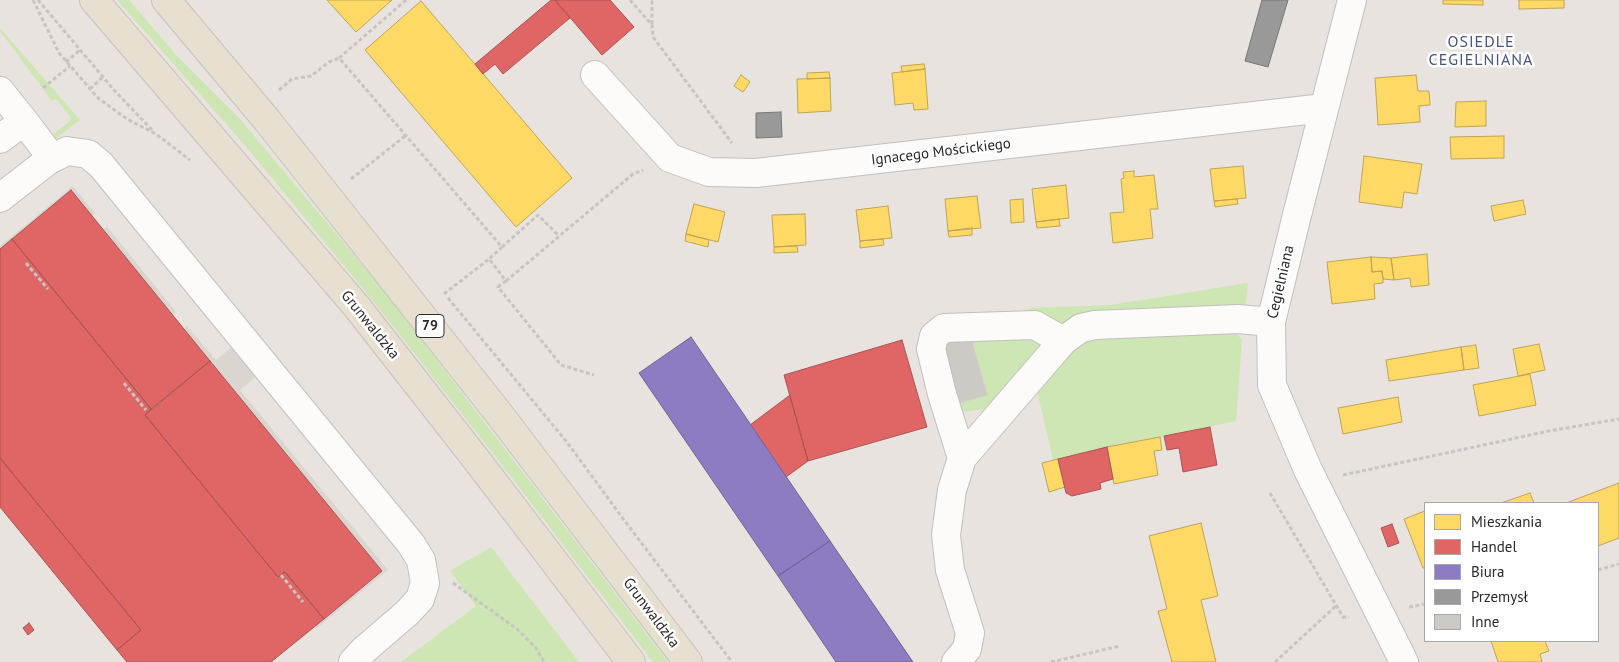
<!DOCTYPE html>
<html>
<head>
<meta charset="utf-8">
<style>
  body { margin:0 }
  #map { position:relative; width:1619px; height:662px; overflow:hidden; background:#e8e3de; font-family:"PT Sans",sans-serif }
  canvas { display:block }
  .legend { position:absolute; left:1424px; top:502px; width:175px; height:140px; box-sizing:border-box; background:#fff; border:1px solid #a9a9a9; margin:0; padding:6px 9px; list-style:none; font-size:15px; color:#292929 }
  .legend li { display:flex; align-items:center; gap:10px; height:25px }
  .legend b { width:25px; border:1px solid #a9a9a9 }
</style>
</head>
<body>
<div id="map">
<canvas width="1619" height="662"></canvas>
<ul class="legend">
<li><b style="height:14px;background:#ffd966"></b>Mieszkania</li>
<li><b style="height:14px;background:#e06666"></b>Handel</li>
<li><b style="height:14px;background:#8e7cc3"></b>Biura</li>
<li><b style="height:14px;background:#999"></b>Przemysł</li>
<li><b style="height:14px;background:#cdc9c5"></b>Inne</li>
</ul>
</div>
<script>
const ctx = document.querySelector('canvas').getContext('2d');
ctx.lineJoin = 'round';
function fill(path, color) {
  ctx.fillStyle = color;
  ctx.fill(path, 'evenodd');
}
function poly(rows) {
  const path = new Path2D();
  for (const r of rows) {
    path.moveTo(r[0], r[1]);
    for (let i = 2; i < r.length; i += 2) path.lineTo(r[i], r[i + 1]);
  }
  return path;
}
function strokePath(path, color, width, dash) {
  ctx.strokeStyle = color;
  ctx.lineWidth = width;
  ctx.lineCap = dash ? 'butt' : 'round';
  ctx.setLineDash(dash || []);
  ctx.stroke(path);
}
function write(font, color, halo, rows, align = 'center') {
  ctx.font = font + ' "PT Sans",sans-serif';
  ctx.lineWidth = 5;
  ctx.setLineDash([]);
  ctx.textBaseline = 'middle';
  ctx.strokeStyle = halo;
  ctx.fillStyle = color;
  for (const [text, x, y, turn = 0] of rows) {
    ctx.save();
    ctx.translate(x, y);
    ctx.rotate((+turn || 0) * Math.PI / 180);
    ctx.textAlign = isNaN(turn) ? turn : align;
    if (halo) ctx.strokeText(text, 0, 0);
    ctx.fillText(text, 0, 0);
    ctx.restore();
  }
}
fill(poly([
  [117,0,129,0,177,56,240,119,384,291,668,662,653,662,492,452,373,301,249,150],
  [0,28,80,120,54,140,51,136,70,121,71,118,56,99,52,101,0,31],
  [1248,283,1246,304,1240,306,1059,329,1027,308,1110,305],
  [1237,329,1237,334,1242,340,1236,421,1053,460,1036,387,1084,337],
  [973,335,1048,339,985,409,959,412,940,339],
  [491,547,579,662,401,662,476,606,450,571]
]), '#cee6b4');
fill(poly([
  [73,186,95,213,92,216,12,239,0,249,0,246],
  [107,227,117,239,176,312,173,315,103,229],
  [187,326,216,360,233,346,257,376,240,390,388,570,317,628,315,626,382,571,184,329]
]), '#dad5cf');
const homes = poly([
  [327,0,392,0,356,32,327,0],
  [1443,0,1483,0,1483,5,1443,4,1443,0],
  [1519,0,1564,0,1564,8,1519,9,1519,0],
  [421,1,572,178,516,227,365,50,421,1],
  [924,64,925,69,902,72,901,66,924,64],
  [925,69,928,109,914,110,913,103,895,105,892,73,925,69],
  [829,72,830,78,807,79,807,73,829,72],
  [741,75,750,82,743,92,734,86,741,75],
  [1416,75,1418,91,1429,91,1430,105,1419,106,1420,122,1378,125,1375,78,1416,75],
  [830,78,831,111,798,113,797,79,830,78],
  [1486,101,1486,126,1455,127,1456,102,1486,101],
  [1504,136,1504,158,1451,159,1450,137,1504,136],
  [1364,156,1422,164,1417,194,1404,192,1402,208,1359,202,1364,156],
  [1243,166,1246,198,1214,201,1210,169,1243,166],
  [1134,171,1134,177,1154,175,1158,209,1150,209,1153,238,1113,243,1110,213,1124,212,1121,179,1124,178,1123,172,1134,171],
  [1066,185,1069,218,1036,222,1032,189,1066,185],
  [977,196,981,228,948,231,945,199,977,196],
  [1023,199,1024,222,1011,223,1010,200,1023,199],
  [1237,199,1238,204,1215,207,1214,201,1237,199],
  [1523,200,1526,214,1494,221,1491,206,1523,200],
  [694,204,725,212,718,242,686,234,694,204],
  [888,206,892,238,860,241,856,210,888,206],
  [805,214,806,245,774,247,772,215,805,214],
  [1059,219,1060,226,1037,228,1036,222,1059,219],
  [972,228,972,235,949,237,948,231,972,228],
  [686,234,709,240,708,247,685,241,686,234],
  [883,239,884,245,860,248,860,241,883,239],
  [797,246,798,252,774,253,774,247,797,246],
  [1427,254,1429,285,1411,287,1410,278,1394,280,1391,258,1427,254],
  [1371,257,1372,272,1382,271,1383,279,1383,283,1374,284,1375,299,1332,304,1327,262,1371,257],
  [1371,257,1391,258,1394,280,1383,279,1382,271,1372,272,1371,257],
  [1539,344,1545,370,1518,376,1513,349,1539,344],
  [1476,345,1479,368,1464,370,1461,347,1476,345],
  [1461,347,1464,370,1389,381,1386,360,1461,347],
  [1530,374,1536,405,1479,416,1473,385,1530,374],
  [1398,397,1402,422,1343,434,1338,408,1398,397],
  [1160,437,1162,450,1154,451,1158,475,1114,484,1107,447,1160,437],
  [1058,459,1065,487,1049,492,1042,463,1058,459],
  [1619,483,1619,538,1598,546,1598,503,1566,503,1619,483],
  [1530,493,1534,503,1501,503,1530,493],
  [1425,511,1425,568,1423,568,1404,519,1425,511],
  [1201,523,1218,596,1201,600,1216,662,1172,662,1158,611,1167,609,1149,536,1201,523],
  [1491,641,1545,641,1549,651,1540,654,1542,662,1498,662,1491,641]
]);
fill(homes, '#ffd966');
strokePath(homes, '#bfa454', 1);
const shops = poly([
  [551,0,555,0,570,18,503,74,495,64,483,74,475,64,551,0],
  [555,0,610,0,634,27,602,55,555,0],
  [71,190,210,361,151,409,12,239,71,190],
  [12,239,151,409,145,415,278,577,285,572,324,619,271,662,127,662,117,650,141,630,0,458,0,249,12,239],
  [902,340,927,427,808,461,784,375,902,340],
  [210,361,382,571,324,619,285,572,278,577,145,415,210,361],
  [790,395,808,461,786,477,750,425,790,395],
  [1210,427,1217,465,1183,472,1179,448,1167,450,1164,436,1210,427],
  [1107,447,1113,479,1100,483,1101,489,1072,496,1066,493,1058,459,1107,447],
  [0,458,141,630,117,650,0,507,0,458],
  [1392,524,1399,543,1388,547,1381,528,1392,524],
  [29,623,34,630,28,635,23,628,29,623]
]);
fill(shops, '#e06666');
strokePath(shops, '#a95454', 1);
const offices = poly([
  [691,337,830,541,778,576,639,373,691,337],
  [830,541,913,662,836,662,778,576,830,541]
]);
fill(offices, '#8e7cc3');
strokePath(offices, '#706395', 1);
const industry = poly([
  [1262,0,1288,0,1268,67,1245,61,1262,0],
  [781,112,782,137,756,138,756,113,781,112]
]);
fill(industry, '#999');
strokePath(industry, '#777', 1);
const building = poly([
  [971,337,987,395,959,403,943,345,971,337]
]);
fill(building, '#cdc9c5');
strokePath(building, '#d3cfca', 1);
const minor = poly([
  [1352,0,1296,219,1271,322,1272,385,1308,470,1404,662],
  [595,75,670,158,709,172,756,173,1324,108],
  [0,91,24,121,0,139],
  [24,121,52,158],
  [0,198,49,160,67,151,88,154,101,165,411,544,421,560,425,583,420,599,407,613,364,650,353,662],
  [1063,341,962,458,942,394,931,349,934,336,944,328,1035,325,1063,341,1081,328,1095,325,1238,319,1271,322],
  [956,662,967,649,970,633,950,570,946,535,952,490,962,458]
]);
const major = poly([
  [94,0,357,307,479,463,631,662],
  [166,0,266,119,392,278,503,419,688,662]
]);
strokePath(minor, '#c1bfc0', 30);
strokePath(major, '#c4c2c0', 30);
strokePath(poly([
  [33,0,59,53,98,98,127,119,156,134,190,160],
  [38,0,114,90,154,132],
  [406,0,339,58,502,247,489,259,506,281,498,287,561,365,594,375],
  [630,0,652,25,653,37,732,143],
  [652,24,652,0],
  [66,62,80,50],
  [43,88,70,66],
  [90,89,103,77],
  [279,90,292,79,311,76,329,62,339,58],
  [351,179,405,136],
  [502,247,538,215,559,236],
  [26,263,48,289],
  [506,281,633,174,643,170],
  [444,294,489,259],
  [448,298,566,441,627,524,732,662],
  [124,383,146,410],
  [1343,475,1549,431,1619,419],
  [1270,493,1343,617,1349,617],
  [1598,570,1619,564],
  [281,575,303,602],
  [453,583,517,629,535,647,544,662],
  [1409,607,1425,604],
  [1051,662,1120,646],
  [1275,662,1337,605]
]), '#c6c5c5', 3, [4, 2.5]);
strokePath(minor, '#fcfbfa', 28);
strokePath(major, '#e7e0d1', 28);
for (const [x, y, w] of [
  [430,326,28]
]) {
  const box = new Path2D();
  box.roundRect(x - w / 2, y - 11.5, w, 23, 4);
  ctx.fillStyle = '#fff';
  ctx.fill(box);
  strokePath(box, '#292929', 1);
}
write('bold 14px', '#292929', null, [
  ["79",430,326]
]);
write('15px', '#292929', '#fff', [
  ["Ignacego Mościckiego",941,152,-7],
  ["Cegielniana",1281,282,-77],
  ["Grunwaldzka",370,325,51],
  ["Grunwaldzka",651,613,53]
]);
ctx.letterSpacing = '1px';
write('16px', '#46567d', '#fff', [
  ["OSIEDLE",1481,42],
  ["CEGIELNIANA",1481,60]
]);
ctx.letterSpacing = '0px';
</script>
</body>
</html>
